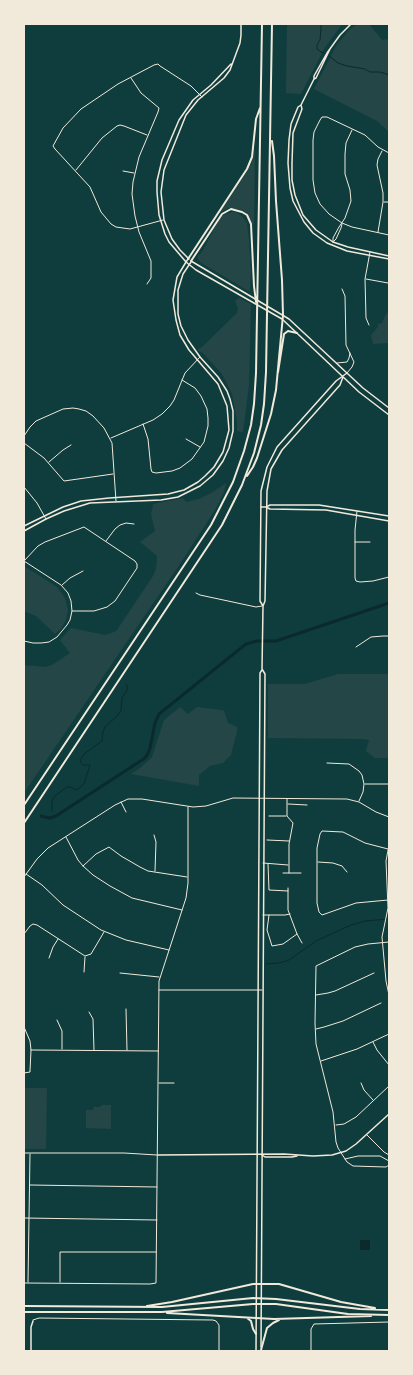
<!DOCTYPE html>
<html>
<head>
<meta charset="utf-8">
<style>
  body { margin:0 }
  #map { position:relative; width:413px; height:1375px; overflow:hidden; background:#0f3d3e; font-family:"PT Sans",sans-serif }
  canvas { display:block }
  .frame { position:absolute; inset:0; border:25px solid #f1e9da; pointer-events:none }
</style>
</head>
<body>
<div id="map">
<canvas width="413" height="1375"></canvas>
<div class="frame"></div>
</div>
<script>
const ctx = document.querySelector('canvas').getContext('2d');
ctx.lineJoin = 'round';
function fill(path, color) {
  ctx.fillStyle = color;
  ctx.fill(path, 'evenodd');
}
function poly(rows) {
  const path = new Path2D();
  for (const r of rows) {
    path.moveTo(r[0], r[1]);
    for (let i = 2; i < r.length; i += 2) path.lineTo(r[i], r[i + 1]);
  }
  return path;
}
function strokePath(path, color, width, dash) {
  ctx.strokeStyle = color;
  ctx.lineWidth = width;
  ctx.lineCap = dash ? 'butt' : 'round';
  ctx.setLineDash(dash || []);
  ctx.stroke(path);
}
fill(poly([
  [287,24,342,24,324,49,301,94,286,93],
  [358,24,369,24,382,40,389,39,389,132,377,121,314,89,336,46,350,29],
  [254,149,255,150,254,226,247,214,242,210,228,208,219,213,247,172,252,162],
  [232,212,235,212,242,216,247,223,249,241,251,270,250,292,200,262,198,259,198,256,202,252,221,216],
  [239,298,251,304,249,385,243,432,237,431,237,421,232,394,222,374,203,353,197,350,202,347,237,313,238,308,235,301],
  [389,310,389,343,373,344,371,335,378,327,378,324,382,323,385,316],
  [226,483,224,492,215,510,182,561,24,793,24,665,45,667,52,665,70,653,60,640,71,628,105,635,114,632,117,630,153,576,156,569,157,556,140,542,155,531,151,514,153,504,183,498,186,502,199,499,213,492],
  [24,566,57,587,65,598,68,610,66,620,61,629,55,634,36,616,24,611],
  [338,674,389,674,389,758,375,758,366,751,369,740,363,739,268,738,268,684,305,684],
  [180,707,188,714,197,707,222,710,224,711,228,723,237,727,237,732,231,755,223,763,210,766,199,775,199,786,131,774,139,769,152,757,164,720],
  [27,1088,47,1088,46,1149,24,1149,24,1089],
  [102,1105,111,1105,111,1129,86,1128,86,1110,93,1110,94,1107,100,1107]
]), '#244646');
fill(poly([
  [360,1240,370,1240,370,1250,360,1250]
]), '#0a2a2b');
strokePath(poly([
  [321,24,321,29,320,40,317,45,317,49,321,52,324,53],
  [329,56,338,63,347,66,365,69,370,72,380,72,389,75],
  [52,811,52,801,55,796,67,787,70,787,77,790,84,784,90,765,83,765,80,762,81,759,84,754,102,741,103,731,106,726,117,716,121,710,122,698,128,688,126,684],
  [266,964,279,963,289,960,316,941,351,925,365,921,389,919]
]), '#0a2a2b', 1);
strokePath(poly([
  [41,816,50,818,56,816,145,758,148,753,150,748,155,723,159,714,246,644,257,641,276,641,389,603]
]), '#0a2a2b', 3);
strokePath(poly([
  [131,78,141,93,159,108,158,112,139,157,133,182,132,194,135,216,139,232,151,261,151,278,147,284],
  [389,153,378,147,365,135,327,117,322,117,320,120,314,132,313,140,313,180,315,193,320,204,329,214,342,223,352,227,389,235],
  [76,170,102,138,117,126,120,125,124,126,147,135],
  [123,171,134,173],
  [384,202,389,202],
  [163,220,130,229,116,227,111,224,101,212,90,187,55,149,53,146,63,128,81,109,118,84,154,65,158,64,160,66,191,86,202,97],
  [378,232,383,202,383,193,377,165,378,159,382,151],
  [333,242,333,238,339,227,345,218,351,201,350,190,345,174,345,154,346,143,352,130],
  [333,242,336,239,341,228,342,224],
  [366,279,388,283],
  [342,289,345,296,346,345,354,362,352,367,347,373],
  [369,325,366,318,365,279,370,252],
  [337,363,347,362,349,358,350,353],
  [143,424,148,439,151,469,152,472,156,473,172,471,180,468,192,459,204,442,208,426,208,418,207,409,201,396,195,388,182,380],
  [24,436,30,427,36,421,63,409,73,408,79,409,86,411,93,416,104,428,112,443,116,501],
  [111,438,153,420,162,414,170,406,174,400,185,373,200,357],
  [186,439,200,447],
  [24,443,44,458,64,481,113,474],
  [49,462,63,450,71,445],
  [24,487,37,503,46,519],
  [357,511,355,530,355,578,356,581,360,582,373,581,389,577],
  [106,541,115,529,120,525,126,523,134,524],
  [355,542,370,542],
  [24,561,38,546,45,542,84,527,135,561,137,564,137,568,115,601,107,607,94,611,72,611],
  [24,561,61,585,68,593,71,601,72,611,70,620,67,625,57,637,49,642,41,643,33,643,24,641],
  [62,585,70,578,83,571],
  [196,593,200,595,256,607,262,606],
  [356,647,371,637,383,636,389,636],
  [327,763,349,764,359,771,362,775,364,784,363,792,359,801],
  [365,784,389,784],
  [287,799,287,816,293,823,289,844,289,873],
  [121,802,126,812],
  [288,804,307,805],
  [269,816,286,816],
  [154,835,156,842,155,871],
  [66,837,78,860,83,866,93,875,110,886,132,898,182,910],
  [267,840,289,841],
  [389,845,386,861,388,908,382,937,386,981,389,995],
  [388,849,365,843,343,832,322,831,320,834,317,848,317,903,319,912,322,915,356,903,388,900],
  [318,862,333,863,342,866,347,872],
  [263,863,288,865],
  [268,864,269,890,288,891],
  [83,866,96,854,109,847,121,856,140,867,148,871,187,877],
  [283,873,301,873],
  [26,874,42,885,63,905,101,930,126,940,169,950],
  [24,877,37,859,48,848,115,805,128,799,142,799,193,807,206,806,233,798,347,799,359,802,376,812,389,817],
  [288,888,288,910,297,934,302,943],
  [263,915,285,915,290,914],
  [269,915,267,930,272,946,283,944,297,934],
  [24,934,30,926,33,924,37,925,85,956,91,954,104,932],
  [389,942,368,944,355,947,316,966,315,1023,316,1044,333,1112,336,1142,338,1148,347,1162,353,1166,386,1167,389,1165],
  [49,958,53,947,58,939],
  [84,972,85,957],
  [120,973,159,977],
  [159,990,262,990],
  [316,995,328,993,335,991,374,973],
  [126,1009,127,1050],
  [89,1012,93,1019,94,1050],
  [57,1020,62,1031,62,1049],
  [24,1027,30,1041,31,1050,30,1071,30,1072,24,1073],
  [316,1029,324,1027,343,1021,381,1003],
  [373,1042,377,1050,389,1065],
  [31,1050,158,1051],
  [321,1061,357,1049,389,1034],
  [159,1083,174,1083],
  [361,1083,364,1090,373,1100],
  [336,1125,344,1124,356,1117,389,1086],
  [367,1135,384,1152,389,1155],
  [24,1153,124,1153,157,1155],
  [345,1159,358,1156,380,1156,389,1161],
  [30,1185,157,1187],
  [24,1218,157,1220],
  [28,1282,30,1154],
  [60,1282,60,1252,156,1252],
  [24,1283,150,1284,156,1283,159,981,186,898,188,883,188,807],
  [33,1320,39,1318,213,1320,216,1321,219,1325,219,1351],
  [311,1351,311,1329,314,1324,389,1322]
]), '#f1e9da', 1);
strokePath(poly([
  [330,49,316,78,314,79,301,105,298,107,291,124,289,140,288,163,290,188,293,201,304,222,313,233,327,243,347,251,389,259],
  [314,79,314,76,327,53,340,35,351,24],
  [301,105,302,109,293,133,292,163,292,180,295,195,303,215,316,230,333,242,348,247,389,256],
  [189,259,180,250,172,239,164,220,161,192,164,170,186,115,198,100,224,78,230,70,240,43,241,35,241,24],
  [261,507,266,507,270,509,326,510,389,521],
  [266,507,270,505,319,505,389,516],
  [24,526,63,507,81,501,109,498,168,494,184,490,198,482,205,476,214,467,223,452,229,430,227,406,218,384,189,350,180,335,176,320,173,300,177,277,186,262,169,242,165,234,159,215,157,192,157,181,162,160,179,120,193,100,211,85,231,64],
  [24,531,46,519,64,511,90,503,161,500,178,497,200,486,213,475,223,461,229,448,233,431,233,411,230,399,227,391,218,377,200,357,188,340,181,326,178,314,178,290,183,274,191,262],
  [158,1155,284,1154,313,1156,332,1155,346,1151,356,1144,389,1114],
  [262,1155,265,1157,292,1157,297,1156],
  [31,1351,31,1327,33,1321]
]), '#f1e9da', 1.5);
strokePath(poly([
  [188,259,186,262,196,270,282,319,359,392,389,415],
  [191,261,289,319,363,388,389,408],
  [263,606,265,601,267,491,271,469,282,450,340,385,343,377],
  [261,1347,265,674,262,669,263,606,260,601,261,491,267,467,277,447,336,381,347,373],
  [256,1351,260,673,262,670]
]), '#f1e9da', 1.5);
strokePath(poly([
  [24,1306,162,1307,253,1298,276,1299,360,1309,389,1310],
  [147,1306,172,1302,253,1284,279,1284,341,1302,375,1308],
  [24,1312,162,1312,253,1304,276,1304,348,1314,389,1315],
  [167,1313,274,1319,371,1316],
  [247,1318,251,1321,253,1329,256,1334],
  [261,1350,267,1328,273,1323,279,1320]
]), '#f1e9da', 2);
strokePath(poly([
  [188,259,247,169,252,157,256,119,260,108],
  [191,261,222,214,231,209,242,212,247,215,251,224,254,286,256,302],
  [278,372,284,334,288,331,297,333],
  [247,476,253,467,257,458,271,414,276,390,283,315,282,280,276,201,274,156,272,141],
  [24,805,211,525,233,482,244,451,251,425,254,404,256,373,262,24],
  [24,823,222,525,242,485,254,453,261,425,264,404,266,372,272,24]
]), '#f1e9da', 2);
</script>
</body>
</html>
